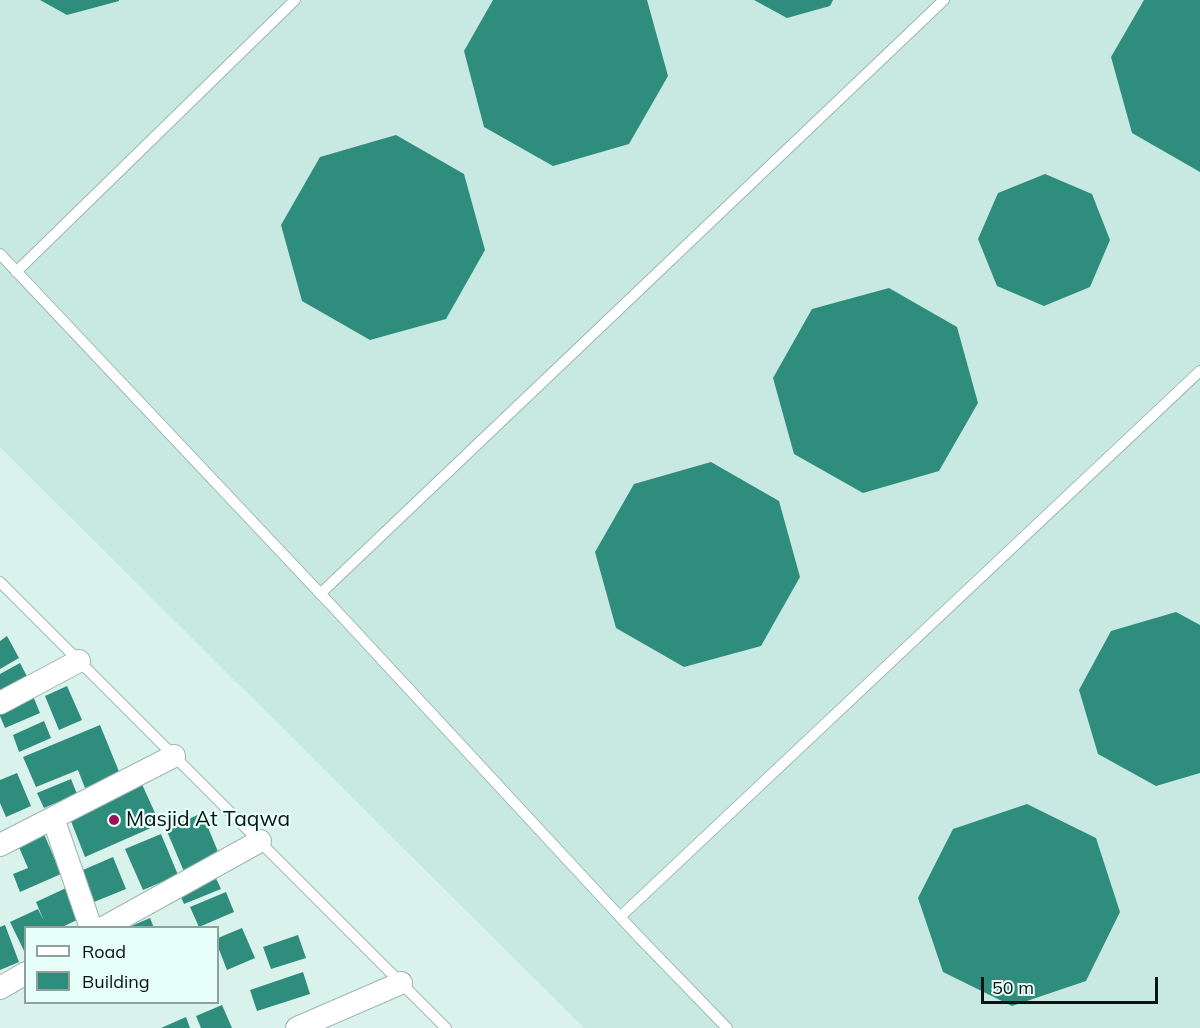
<!DOCTYPE html>
<html>
<head>
<meta charset="utf-8">
<style>
	body { margin:0 }
	#map { position:relative; width:1200px; height:1028px; overflow:hidden; background:#daf2ec; font-family:Mulish,sans-serif }
	canvas { display:block }
	.legend { position:absolute; left:24px; top:926px; width:195px; height:78px; box-sizing:border-box; background:#e7fff9; border:2px solid #8fa19d; margin:0; padding:8px 10px; list-style:none; font-size:18px; color:#0c1412 }
	.legend li { display:flex; align-items:center; gap:12px; height:30px }
	.legend b { width:30px; border:2px solid #8fa19d }
	.scale { position:absolute; left:981px; top:977px; width:177px; height:27px; box-sizing:border-box; border:3px solid #0c1412; border-top:0; padding-left:8px; font-size:18px; line-height:21px; white-space:nowrap; color:#0c1412; -webkit-text-stroke:4px #e7fff9; paint-order:stroke }
</style>
</head>
<body>
<div id="map">
<canvas width="1200" height="1028"></canvas>
<ul class="legend">
<li><b style="height:8px;background:#fff"></b>Road</li>
<li><b style="height:16px;background:#2f8d7d"></b>Building</li>
</ul>
<div class="scale">50 m</div>
</div>
<script>
const g = document.querySelector('canvas').getContext('2d');
g.lineJoin = 'round';
function fillPath(path, color) {
  g.fillStyle = color;
  g.fill(path, 'evenodd');
}
function trace(path, color, width, dash) {
  g.strokeStyle = color;
  g.lineWidth = width;
  g.lineCap = dash ? 'butt' : 'round';
  g.setLineDash(dash || []);
  g.stroke(path);
}
function drawText(font, color, halo, rows, align = 'center') {
  g.font = font + ' Mulish,sans-serif';
  g.lineWidth = 4.5;
  g.setLineDash([]);
  g.textBaseline = 'middle';
  g.strokeStyle = halo;
  g.fillStyle = color;
  for (const [text, x, y, turn = 0] of rows) {
    g.save();
    g.translate(x, y);
    g.rotate((+turn || 0) * Math.PI / 180);
    g.textAlign = isNaN(turn) ? turn : align;
    if (halo) g.strokeText(text, 0, 0);
    g.fillText(text, 0, 0);
    g.restore();
  }
}
fillPath(new Path2D(`
	M0,0H1200V1028H584L0,447Z`), '#c8e9e1');
fillPath(new Path2D(`
	M40,0H119V1L67,15Z
	M493,0H647L668,76L629,144L553,166L484,127L464,51Z
	M754,0H833L830,6L787,18Z
	M1144,0H1200V172L1132,133L1111,57Z
	M396,135L464,174L485,250L446,319L370,340L302,301L281,225L320,157Z
	M1045,174L1092,194L1110,240L1090,287L1044,306L997,286L978,239L998,193Z
	M889,288L957,327L978,403L939,471L863,493L794,454L773,378L812,309Z
	M711,462L779,501L800,577L761,646L684,667L616,628L595,552L634,484Z
	M1176,612L1200,625V773L1156,786L1098,754L1079,690L1111,631Z
	M7,636L19,658L0,669V641Z
	M20,663L31,684L0,701V674Z
	M67,686L82,720L59,730L45,696Z
	M33,696L40,713L5,728L0,716V710Z
	M44,721L51,738L19,752L13,735Z
	M100,725L120,774L85,788L78,770L36,787L23,757Z
	M17,773L31,806L6,817L0,803V780Z
	M71,779L77,794L44,808L37,793Z
	M141,782L160,824L85,857L69,816Z
	M1027,804L1096,838L1120,912L1086,981L1012,1006L943,972L918,898L953,829Z
	M202,813L221,859L185,874L166,829Z
	M44,834L61,874L20,892L13,874L28,868L18,845Z
	M161,834L178,875L143,890L125,849Z
	M113,857L126,889L89,904L76,873Z
	M214,874L221,889L184,904L178,890Z
	M66,888L79,919L60,928H26V955L10,922L38,909L44,921L36,902Z
	M226,892L234,912L199,927L190,907Z
	M150,918L154,928H129V927Z
	M5,925L19,962L0,970V927Z
	M242,928L255,958L227,970L218,947V938Z
	M298,935L306,958L271,969L263,947Z
	M303,972L310,994L257,1011L250,990Z
	M222,1005L232,1028H201L196,1016Z
	M186,1017L190,1028H161Z`), '#2f8d7d');
const service = new Path2D(`
	M0,254L333,607L636,934L727,1028
	M16,272L295,0
	M0,582L446,1028
	M320,594L944,0
	M620,917L1200,371`);
const minor = new Path2D(`
	M0,703L79,661
	M53,818L91,928
	M0,845L174,756
	M103,928L260,841
	M0,988L26,973
	M297,1028L401,983`);
trace(service, '#9fb5b0', 12);
trace(minor, '#9fb5b0', 24);
trace(service, '#fff', 10);
trace(minor, '#fff', 22);
for (const [x, y, r, color] of [
	[114,820,6,"#9d0e5b"]
]) {
  const dot = new Path2D();
  dot.arc(x, y, r, 0, 2 * Math.PI);
  g.fillStyle = color;
  g.fill(dot);
  trace(dot, '#e7fff9', 2);
}
drawText('21px', '#0c1412', '#e7fff9', [
	["Masjid At Taqwa",126,820]
], 'left');
</script>
</body>
</html>
